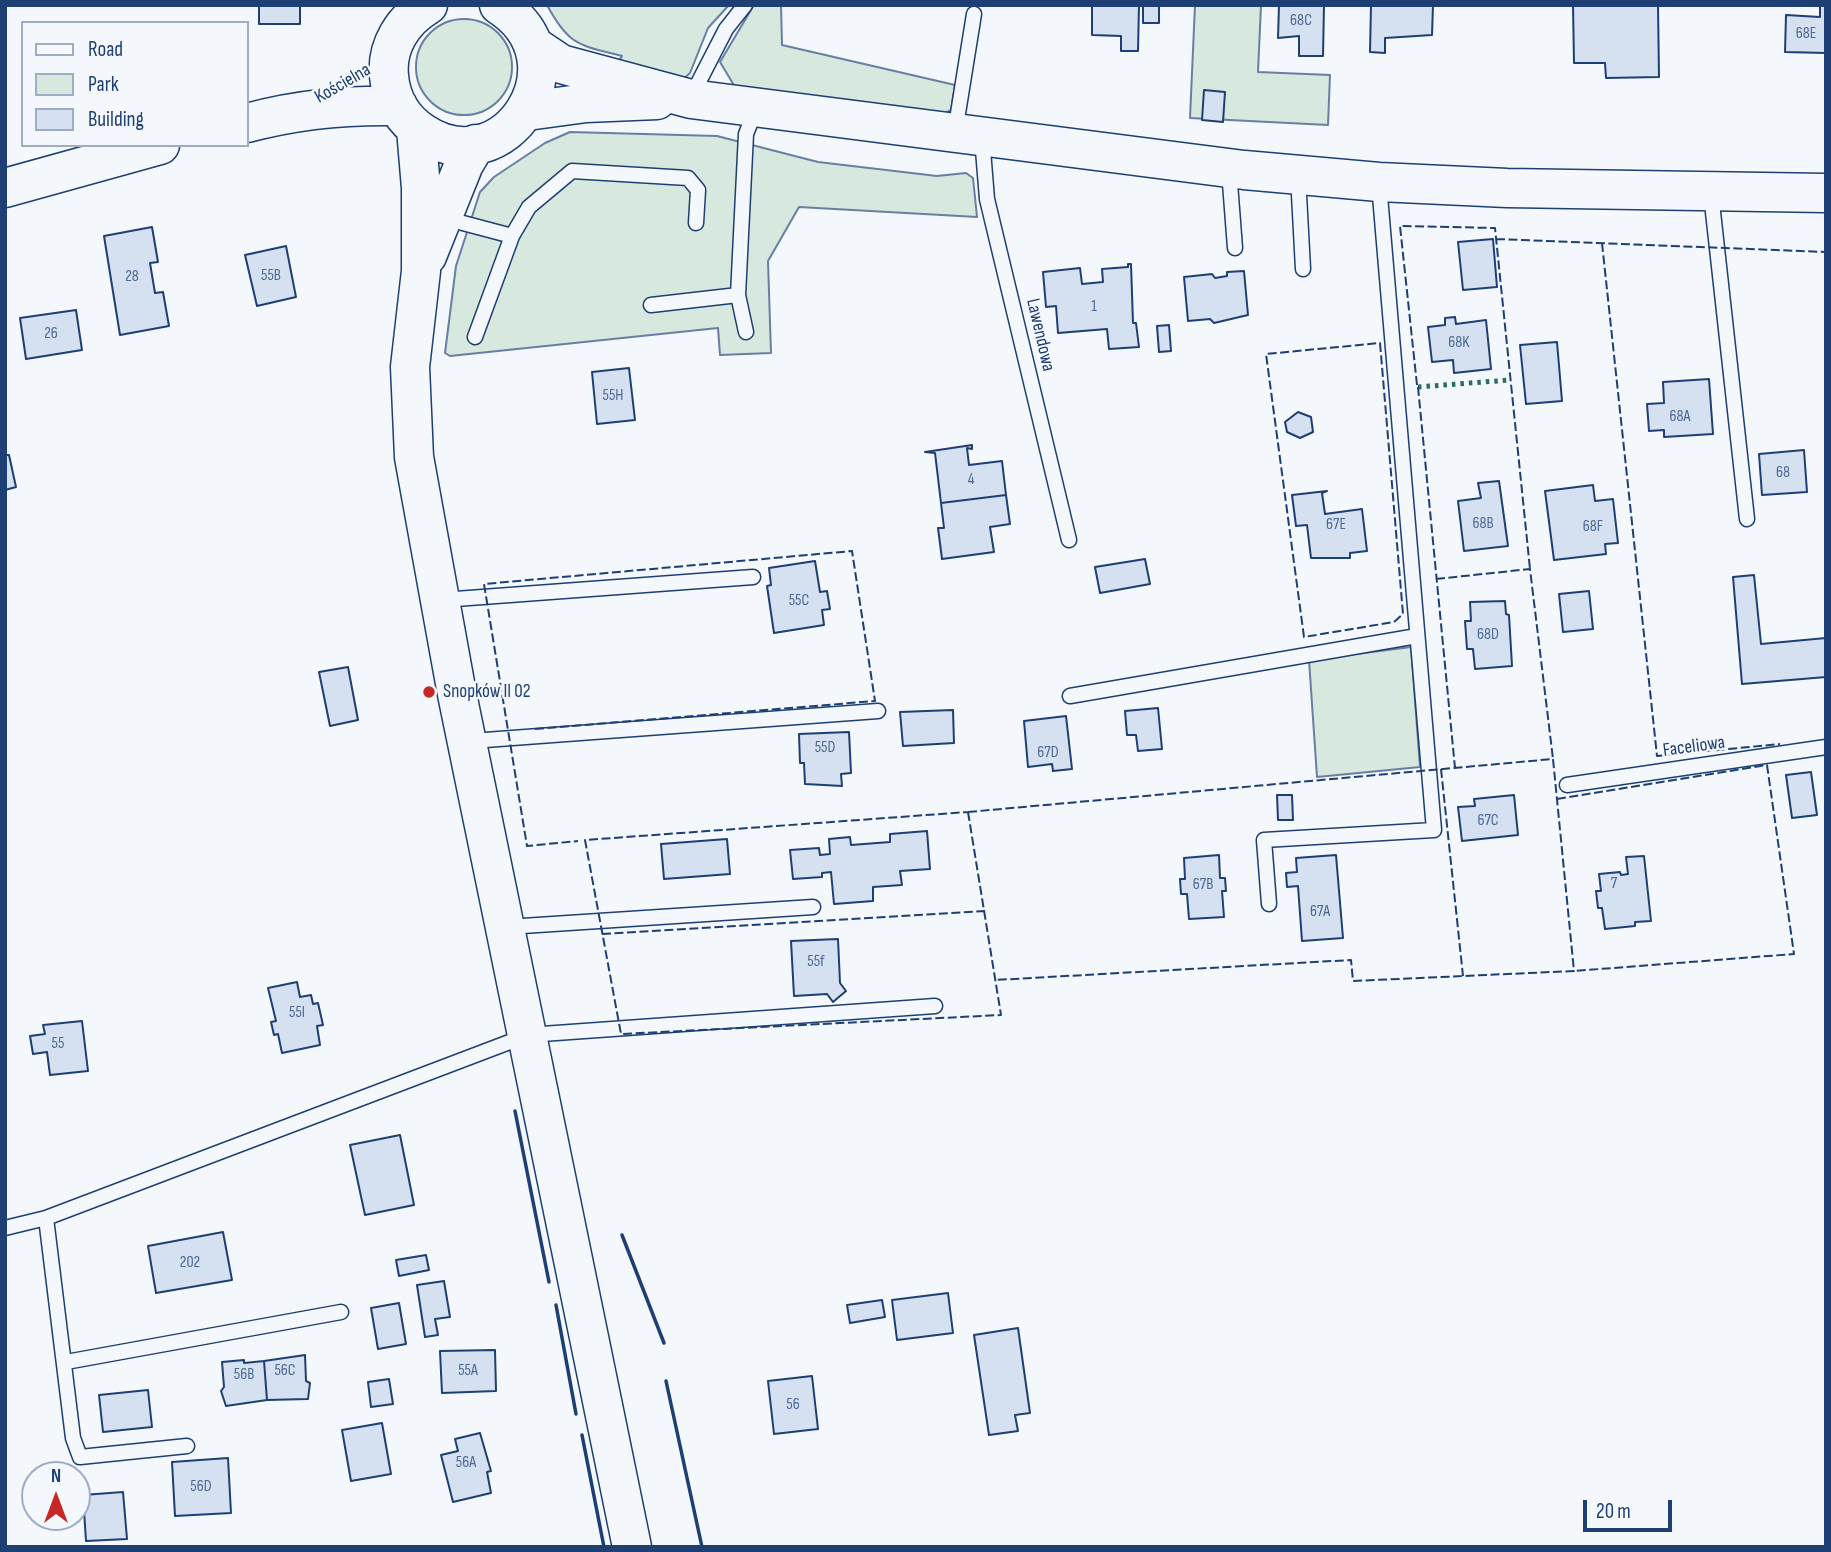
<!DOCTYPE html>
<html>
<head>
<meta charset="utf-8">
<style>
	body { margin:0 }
	#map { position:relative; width:1831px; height:1552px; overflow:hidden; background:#f4f7fb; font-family:"Sofia Sans Condensed",sans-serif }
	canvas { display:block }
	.frame { position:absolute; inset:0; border:7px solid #1d3f73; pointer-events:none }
	.legend { position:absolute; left:21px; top:21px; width:228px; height:126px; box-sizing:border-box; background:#f4f7fb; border:2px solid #9eadc5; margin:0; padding:9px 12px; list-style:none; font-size:21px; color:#1d3f73 }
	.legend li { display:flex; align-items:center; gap:14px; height:35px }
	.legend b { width:35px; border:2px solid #9eadc5 }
	.north { position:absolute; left:21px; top:1461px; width:70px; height:70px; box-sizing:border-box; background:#f4f7fb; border:2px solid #9eadc5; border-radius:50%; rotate:0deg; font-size:19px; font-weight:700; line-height:28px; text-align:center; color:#1d3f73 }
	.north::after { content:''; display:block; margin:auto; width:24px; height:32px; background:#c62828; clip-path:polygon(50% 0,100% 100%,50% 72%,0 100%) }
	.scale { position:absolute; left:1583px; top:1500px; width:89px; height:32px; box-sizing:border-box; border:4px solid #1d3f73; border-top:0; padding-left:9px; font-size:21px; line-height:24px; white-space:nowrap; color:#1d3f73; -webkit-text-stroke:5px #f4f7fb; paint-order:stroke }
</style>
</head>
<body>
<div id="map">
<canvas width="1831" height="1552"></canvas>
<div class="frame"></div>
<ul class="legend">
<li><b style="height:9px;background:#f4f7fb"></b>Road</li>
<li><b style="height:19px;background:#d7e8df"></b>Park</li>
<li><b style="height:19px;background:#d5e0f0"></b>Building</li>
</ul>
<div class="north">N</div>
<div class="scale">20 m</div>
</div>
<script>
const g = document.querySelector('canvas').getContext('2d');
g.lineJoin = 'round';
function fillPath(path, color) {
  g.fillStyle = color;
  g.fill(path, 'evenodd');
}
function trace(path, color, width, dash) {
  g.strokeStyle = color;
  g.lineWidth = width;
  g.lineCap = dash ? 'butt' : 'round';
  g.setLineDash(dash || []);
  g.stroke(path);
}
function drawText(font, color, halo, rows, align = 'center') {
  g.font = font + ' "Sofia Sans Condensed",sans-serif';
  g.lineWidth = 5;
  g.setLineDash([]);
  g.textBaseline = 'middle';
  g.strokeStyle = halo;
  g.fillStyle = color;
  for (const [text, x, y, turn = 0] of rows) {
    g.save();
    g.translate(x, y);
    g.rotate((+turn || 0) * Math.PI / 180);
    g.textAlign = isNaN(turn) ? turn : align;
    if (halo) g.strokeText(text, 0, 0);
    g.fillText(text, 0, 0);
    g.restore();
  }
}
const green = new Path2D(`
	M547,5H729L708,28L690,73L680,82L615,68L622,56C579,45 569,46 547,5Z
	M754,5H781L782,45L955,85L951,110L937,117L741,97L720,62Z
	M1195,5H1261L1258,72L1330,75L1328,125L1190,118Z
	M416 67a48 48 0 1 1 96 0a48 48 0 1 1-96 0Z
	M570,132L717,136L818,162L937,176L966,173L973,178L977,217L799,207L768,261L771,353L720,355L718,328L450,356L445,353L456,266L480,192L494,177L545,143Z
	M1411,647L1420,767L1317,777L1309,660Z`);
fillPath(green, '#d7e8df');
trace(green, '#687fa3', 2);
const building = new Path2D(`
	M259,5H300V24H259Z
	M1092,5H1139L1138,51H1121V36L1092,35Z
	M1143,5H1159V23H1143Z
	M1279,5H1324L1323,56H1299V36L1278,38Z
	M1371,5H1433L1432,35L1385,38V53L1370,52Z
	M1573,5H1658L1659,77L1606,78L1605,63H1574Z
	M1820,5H1826V53L1785,52L1786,15L1820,17Z
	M1204,90L1225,92L1223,122L1202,120Z
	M152,227L158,262L150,263L155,293L163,292L169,326L120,335L104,236Z
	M1493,239L1497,287L1463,290L1458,242Z
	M286,246L296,297L257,306L245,255Z
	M1128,264H1131L1133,323H1136L1139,347L1109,349L1107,329L1058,333L1056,306L1046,307L1043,272L1080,268L1082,284L1103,282L1102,269L1128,267Z
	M1244,271L1248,315L1214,323L1210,319L1188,321L1184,277L1212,274L1215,278L1227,276V272Z
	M76,310L82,350L26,359L20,318Z
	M1455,317L1456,324L1486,320L1491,369L1454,373L1453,360L1432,362L1428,327L1445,325V318Z
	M1169,325L1171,351L1159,352L1157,326Z
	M1557,342L1562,401L1526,404L1520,345Z
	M629,368L635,420L597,424L592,372Z
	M1709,379L1713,434L1664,437V430L1649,431L1647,404L1664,403L1663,382Z
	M1298,412L1311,417L1313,432L1300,438L1287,432L1285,422Z
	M972,445V449L967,448L969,465L1002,461L1006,495L941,503L935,453L925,452Z
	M1804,450L1807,492L1762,495L1759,454Z
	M5,455H9L16,487L5,490Z
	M1499,481L1508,546L1464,551L1458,501L1481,498L1478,483Z
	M1593,485L1595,501L1613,499L1618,543L1605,544L1606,554L1554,560L1545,491Z
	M1327,491L1322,493L1325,514L1362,509L1367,551L1350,553V558H1311L1307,525L1296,526L1292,495Z
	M1006,495L1010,524L990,527L994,552L942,559L938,528H944L941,503Z
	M1145,559L1150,584L1100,593L1095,567Z
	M815,561L820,592L827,591L830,609L822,610L824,625L774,633L767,586L771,585L769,568Z
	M1754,575L1761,644L1826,638V677L1742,684L1733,577Z
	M1589,591L1593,629L1563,632L1559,594Z
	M1505,601L1506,614L1509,615L1512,666L1475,669L1473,649H1467L1465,621H1471L1470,602Z
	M348,667L358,720L330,726L319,672Z
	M1158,708L1162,749L1138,751L1136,735H1127L1125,711Z
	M953,710L954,743L903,746L900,712Z
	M1066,716L1072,769L1053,771L1052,764L1028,767L1024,721Z
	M849,732L851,773L841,774L842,786L805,784L804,763H800L799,734Z
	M1811,772L1817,815L1792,818L1786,775Z
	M1277,795H1292L1293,820H1278Z
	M1514,795L1518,835L1462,841L1458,807L1475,806L1474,799Z
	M927,831L930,869L900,871L902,885L873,887V901L834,904L831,872L822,873V877L793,879L790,850L819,848L820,855L830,854L829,839L850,837L851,845L890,842V834Z
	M727,839L730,874L664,879L661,844Z
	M1219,855L1220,878H1225L1226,891H1222L1224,917L1189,919L1187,894H1181L1180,879H1185L1184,858Z
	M1336,855L1343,938L1302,941L1298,886L1287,887L1286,873L1297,872L1296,858Z
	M1644,856L1651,921L1635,922V926L1605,929L1602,908H1598L1596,891H1601L1599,874L1620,872L1621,875L1628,874L1626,857Z
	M838,939L840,983L846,991L833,1002L827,994L794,996L791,941Z
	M297,982L300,997L311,995L313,1004L318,1003L323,1025L317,1026L320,1045L282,1053L278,1034L274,1035L271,1022L276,1021L268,988Z
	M82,1021L88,1071L50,1075L47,1052L33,1054L30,1036L45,1034L43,1025Z
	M400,1135L414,1205L365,1215L350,1145Z
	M223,1232L232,1280L156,1293L148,1246Z
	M426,1255L429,1270L399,1276L396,1260Z
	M444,1281L450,1317L435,1319L438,1335L425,1337L417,1285Z
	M948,1293L953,1333L897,1340L892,1300Z
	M882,1300L885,1317L850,1323L847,1305Z
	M399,1303L406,1344L378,1349L371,1308Z
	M1018,1328L1030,1413L1015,1415L1018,1431L989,1435L974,1335Z
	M495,1350L496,1391L442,1393L440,1351Z
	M305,1355L306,1381L310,1383L308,1399L267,1400L264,1361Z
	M244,1360V1363L264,1361L267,1400L226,1406L221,1391L224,1387L222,1362Z
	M812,1376L818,1429L774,1434L768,1381Z
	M389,1379L393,1404L371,1407L368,1382Z
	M148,1390L152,1427L103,1432L99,1395Z
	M382,1423L391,1474L351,1481L342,1430Z
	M480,1433L491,1471L487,1472L491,1493L453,1502L441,1455L458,1451L455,1439Z
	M228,1458L231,1513L175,1516L172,1462Z
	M123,1492L127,1539L86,1541L83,1495Z`);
fillPath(building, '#d5e0f0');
trace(building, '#1d3f73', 2);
const lane = new Path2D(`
	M691,97L726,29L745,5
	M955,132L974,14
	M982,138L987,199L1069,540
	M1229,170L1235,248
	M1298,176L1303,269
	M1711,194L1747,519
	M444,218L512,236
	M651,305L738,295
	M746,332L738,295L746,134L756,109
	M475,337L512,236L529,207L572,171L688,178L698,190L696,223
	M442,600L753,577
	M1070,696L1417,636
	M469,745L485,740L878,711
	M1567,785L1826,747
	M1269,904L1264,840L1434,830L1379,184
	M507,927L813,907
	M46,1218L73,1438L80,1457L187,1446
	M5,1228L46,1218L528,1035L935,1006
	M66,1362L341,1312`);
const secondary = new Path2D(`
	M428,5C403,20 386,46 389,76C391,100 403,120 423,133C504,187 588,62 499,5
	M534,46L561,64L691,99L1244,170L1379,182L1507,188L1826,193
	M527,111L586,103L657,100
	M247,123C298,109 345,105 398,106
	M416,129L421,188V271L410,367L414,457L457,694L632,1547
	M5,188L160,145
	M427,256L464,164L476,144`);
trace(lane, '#1d3f73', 17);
trace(secondary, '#1d3f73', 41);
trace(lane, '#f4f7fb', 14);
trace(secondary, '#f4f7fb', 38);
trace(new Path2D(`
	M1418,387L1510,380`), '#2c6c60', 5, [3.5, 5]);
trace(new Path2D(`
	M1496,239L1826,252
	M1602,243L1657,756L1780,744
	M1380,343L1403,614L1394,622L1304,637L1266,354Z
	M1417,385L1400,226L1495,228L1530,569
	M1418,387L1455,768
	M1436,579L1530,569L1553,759
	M535,729L875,701L852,551L484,584L527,846L578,841
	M1441,769L1463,976
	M1557,799L1767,765L1794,954L1574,971
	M968,812L1553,759L1574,971L1353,981L1351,960L995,980
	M968,812L1001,1015L621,1034L585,840Z
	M602,934L985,911`), '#1d3f73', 2, [9, 3.5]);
trace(new Path2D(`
	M515,1111L549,1282
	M622,1235L664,1343
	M556,1305L576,1414
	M666,1381L702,1547
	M582,1435L604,1547`), '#1d3f73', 3.5);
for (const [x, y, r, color] of [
	[429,692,7,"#c62828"]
]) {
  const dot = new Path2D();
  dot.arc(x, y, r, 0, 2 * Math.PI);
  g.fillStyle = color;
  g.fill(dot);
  trace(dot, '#f4f7fb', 2.5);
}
drawText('16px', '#4b6792', null, [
	["68C",1301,21],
	["68E",1806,34],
	["55B",271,276],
	["28",132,277],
	["1",1094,307],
	["26",51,334],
	["68K",1459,343],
	["55H",613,396],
	["68A",1680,417],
	["68",1783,473],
	["4",971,480],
	["68B",1483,524],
	["67E",1336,525],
	["68F",1593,527],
	["55C",799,601],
	["68D",1488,635],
	["55D",825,748],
	["67D",1048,753],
	["67C",1488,821],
	["7",1614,884],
	["67B",1203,885],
	["67A",1320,912],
	["55f",816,962],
	["55I",297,1013],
	["55",58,1044],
	["202",190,1263],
	["56C",285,1371],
	["55A",468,1371],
	["56B",244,1375],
	["56",793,1405],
	["56A",466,1463],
	["56D",201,1487]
]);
drawText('19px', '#1d3f73', '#f4f7fb', [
	["Kościelna",343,84,-30],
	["Lawendowa",1040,335,77],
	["Faceliowa",1694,747,-8]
]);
drawText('19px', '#1d3f73', '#f4f7fb', [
	["Snopków II 02",443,692]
], 'left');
</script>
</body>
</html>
